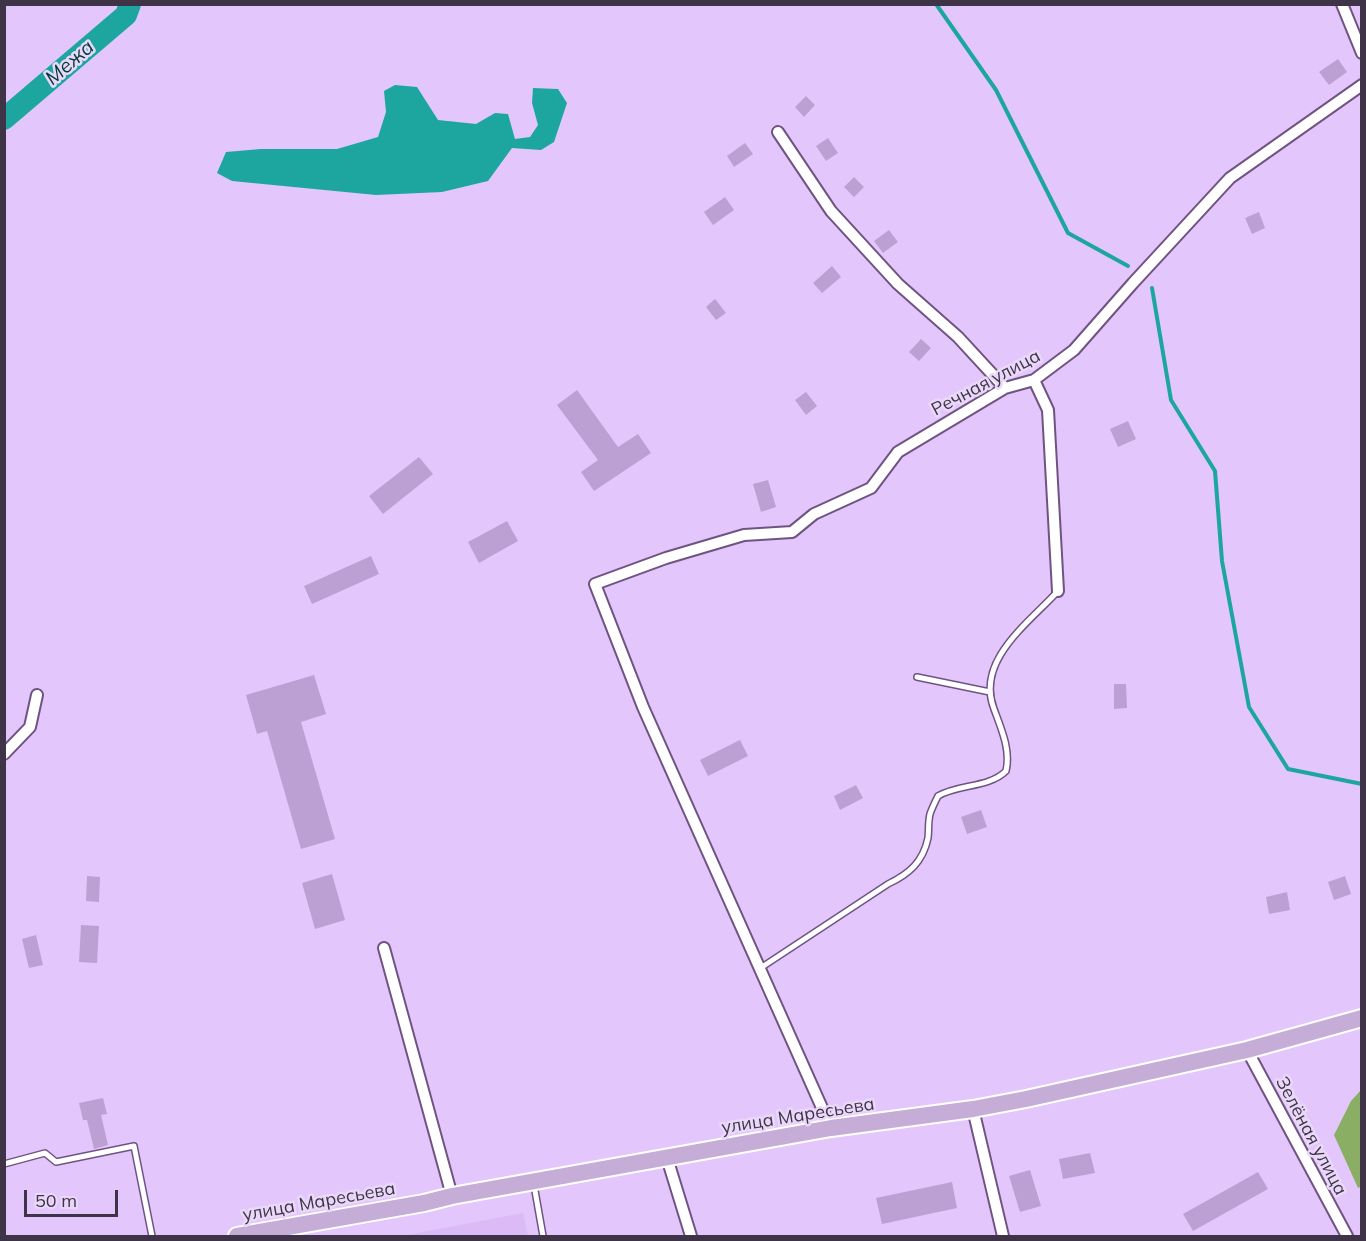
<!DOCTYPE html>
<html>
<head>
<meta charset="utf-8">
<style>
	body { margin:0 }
	#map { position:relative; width:1366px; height:1241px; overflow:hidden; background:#e3c6fb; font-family:Mulish,sans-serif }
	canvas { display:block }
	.frame { position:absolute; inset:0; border:6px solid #3f3348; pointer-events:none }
	.scale { position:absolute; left:24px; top:1190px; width:94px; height:27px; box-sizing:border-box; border:3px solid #3f3348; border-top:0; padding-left:8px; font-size:18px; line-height:21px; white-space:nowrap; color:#3f3348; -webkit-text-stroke:4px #ead8f9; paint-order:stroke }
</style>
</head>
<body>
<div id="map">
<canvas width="1366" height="1241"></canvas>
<div class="frame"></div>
<div class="scale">50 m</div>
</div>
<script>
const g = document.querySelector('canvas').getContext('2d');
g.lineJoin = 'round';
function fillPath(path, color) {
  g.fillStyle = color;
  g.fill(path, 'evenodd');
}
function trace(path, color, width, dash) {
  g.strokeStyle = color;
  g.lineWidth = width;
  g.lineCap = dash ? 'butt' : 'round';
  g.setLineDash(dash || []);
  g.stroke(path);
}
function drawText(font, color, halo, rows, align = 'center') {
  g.font = font + ' Mulish,sans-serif';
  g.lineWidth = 5;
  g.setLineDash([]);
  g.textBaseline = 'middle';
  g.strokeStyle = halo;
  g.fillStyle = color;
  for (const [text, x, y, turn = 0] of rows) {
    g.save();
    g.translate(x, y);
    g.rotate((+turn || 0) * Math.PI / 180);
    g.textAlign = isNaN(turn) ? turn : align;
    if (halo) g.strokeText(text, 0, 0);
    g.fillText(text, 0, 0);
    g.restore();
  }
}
fillPath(new Path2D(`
	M523,1213L528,1236H402Z`), '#dbbaf5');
fillPath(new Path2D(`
	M1361,1090L1362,1186L1358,1188L1334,1135L1351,1101Z`), '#8aae64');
fillPath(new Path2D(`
	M395,85L417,87L438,120L476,124L495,113L508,114L515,139L530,137L538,125L532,103L533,88L558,89L567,103L554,142L541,150L512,148L488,181L442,192L376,195L232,181L217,173L226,152L261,149H337L378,137L386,112L384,91Z`), '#1da69f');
trace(new Path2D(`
	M936,4L996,90L1068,233L1128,266
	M1152,288L1171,400L1215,471L1222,561L1249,707L1288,769L1362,784`), '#1da69f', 4);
trace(new Path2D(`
	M4,119L126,15L130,4`), '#1da69f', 22);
fillPath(new Path2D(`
	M1338,59L1347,72L1329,85L1319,72Z
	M806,96L815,105L804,117L795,107Z
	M828,138L838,153L826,161L816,146Z
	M745,143L753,154L734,167L727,156Z
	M854,177L864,187L854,197L844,187Z
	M725,197L734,210L713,225L704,212Z
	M1259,212L1265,228L1252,234L1245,218Z
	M889,230L898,242L883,253L874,241Z
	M832,266L841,277L822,293L813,283Z
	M715,299L726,313L716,320L706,307Z
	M921,339L931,348L919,361L909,352Z
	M577,390L618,447L638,434L651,453L594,491L581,472L598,460L557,405Z
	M806,392L817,406L806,415L795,400Z
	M1128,421L1136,439L1118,447L1110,429Z
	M419,457L433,474L383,514L369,496Z
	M768,480L776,507L761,512L753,484Z
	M507,521L518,541L479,563L468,542Z
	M371,556L379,574L312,604L304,586Z
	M314,675L326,714L301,722L335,839L301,849L267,731L257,734L246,695Z
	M1114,684H1126L1127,708L1114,709Z
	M740,740L748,756L708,776L700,760Z
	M856,785L863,798L840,810L834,796Z
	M981,810L987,827L967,834L961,817Z
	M332,874L345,920L315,929L302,883Z
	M87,876L100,877L99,902L86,901Z
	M1345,876L1351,894L1334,900L1328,882Z
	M1287,892L1290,910L1269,914L1266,897Z
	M81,925L99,926L97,963L79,962Z
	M36,935L43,965L29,968L22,939Z
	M103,1098L107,1114L101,1115L108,1145L94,1149L87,1120H83L79,1103Z
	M1090,1153L1095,1173L1063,1179L1059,1159Z
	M1030,1170L1041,1206L1020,1212L1009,1176Z
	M1258,1172L1268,1189L1193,1231L1183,1214Z
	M952,1182L957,1208L882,1224L876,1198Z`), '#bda0d3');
const service = new Path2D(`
	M917,677L990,692
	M759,969L888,884C909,874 923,862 928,838C929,830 928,822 930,814C932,808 935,802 938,796C958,784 989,788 1006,771C1011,750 1001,728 994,709C975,660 1030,622 1058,591
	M4,1164L45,1153L56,1162L134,1146L152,1236
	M534,1185L543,1236`);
const minor = new Path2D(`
	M1342,4L1362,53
	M778,132L831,211L898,284L958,337L1005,388
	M1034,380L1048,410L1058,591
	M4,754L30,727L37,695
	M384,948L452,1196
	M1247,1050L1347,1236
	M973,1109L1003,1236
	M831,1128L643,707L595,584L666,558L744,535L792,532L814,514L871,488L898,452L1005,388L1034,380L1074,350L1133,283L1230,178L1362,85
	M667,1158L691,1236`);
const primary = new Path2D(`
	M237,1236L424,1203L452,1196L831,1128L973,1109L1026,1099L1247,1050L1362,1018`);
trace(service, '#6f5482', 8);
trace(minor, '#6f5482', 14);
trace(primary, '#fff', 20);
trace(service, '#fff', 5);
trace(minor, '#fff', 10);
trace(primary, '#c5add7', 16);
drawText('18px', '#3f3348', '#ead8f9', [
	["Речная улица",986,383,-28],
	["улица Маресьева",798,1116,-9],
	["Зелёная улица",1311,1136,62],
	["улица Маресьева",319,1202,-10]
]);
drawText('italic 20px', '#003b38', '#ead8f9', [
	["Межа",70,63,-41]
]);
</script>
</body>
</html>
